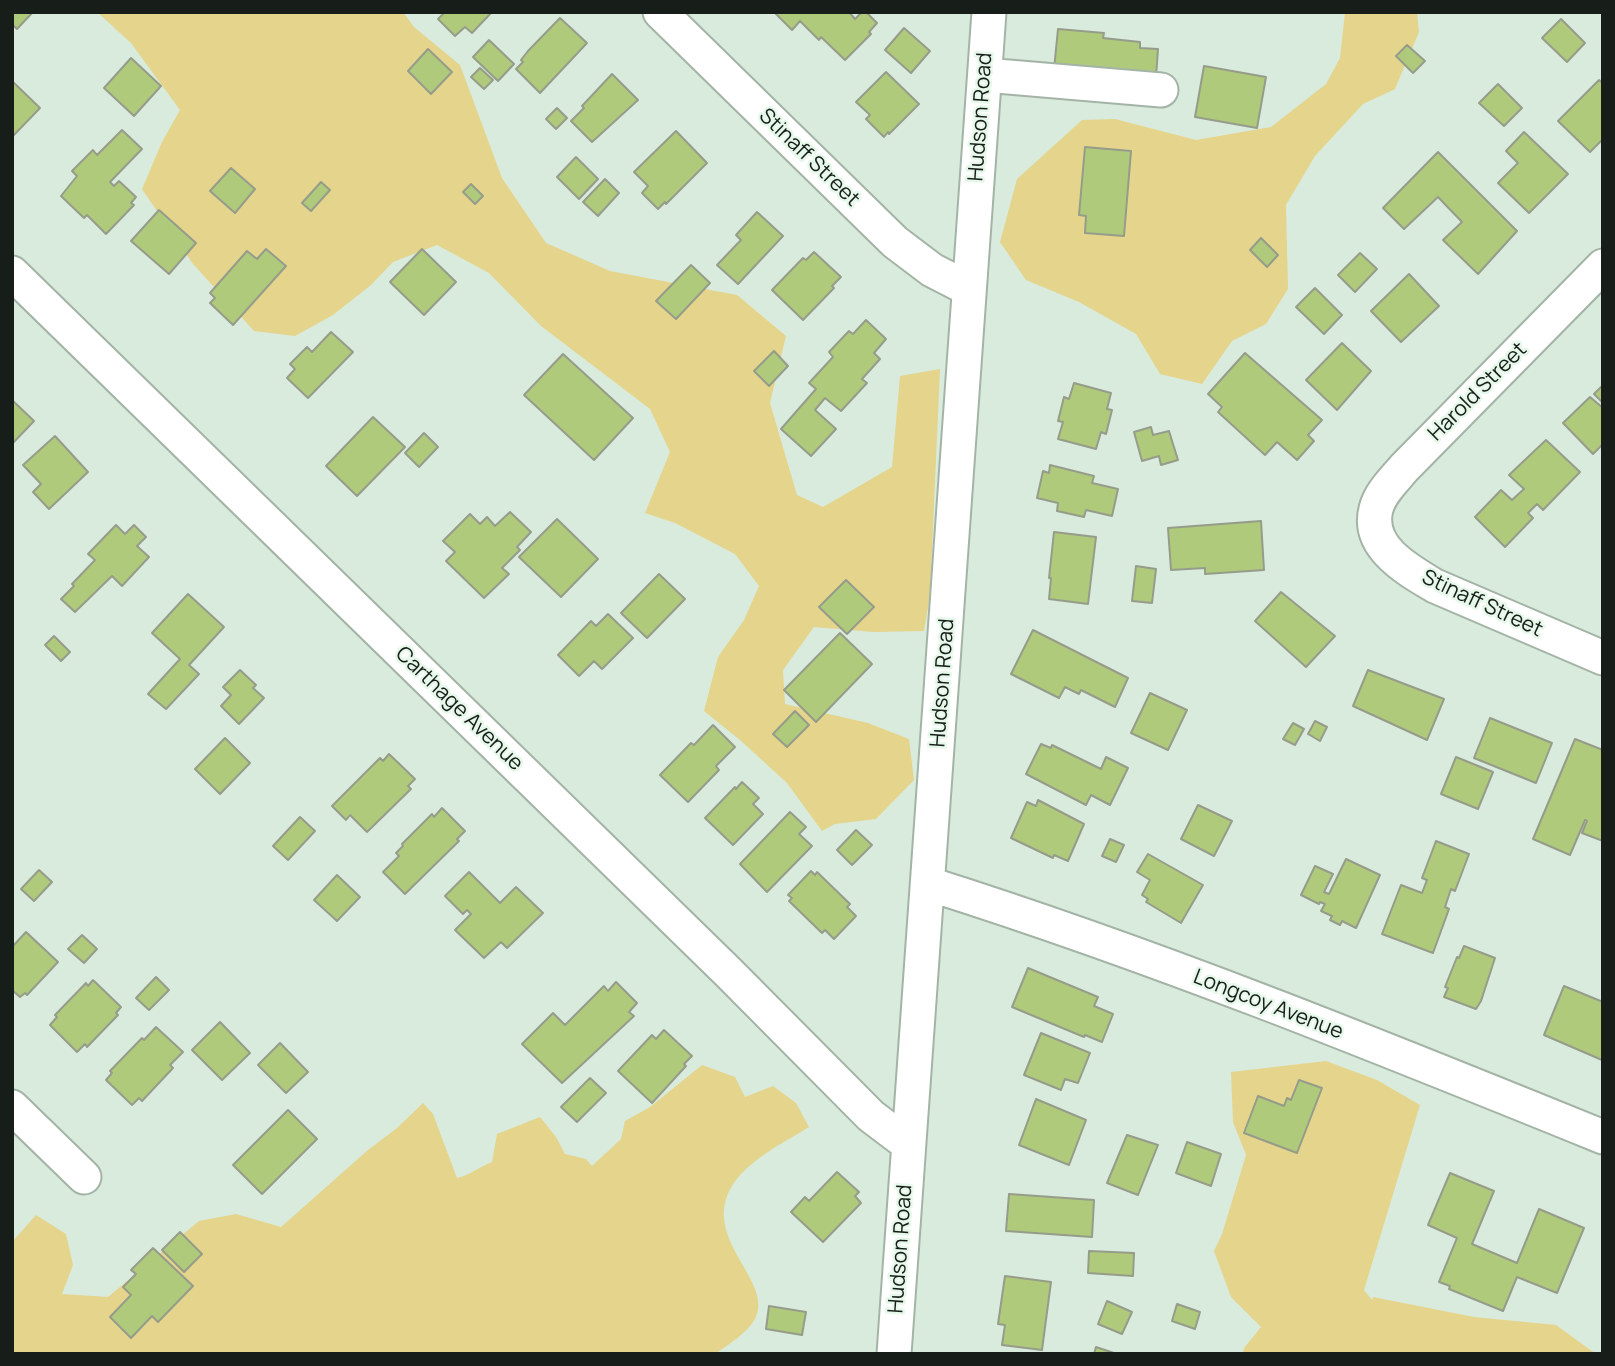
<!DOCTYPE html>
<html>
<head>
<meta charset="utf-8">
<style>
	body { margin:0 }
	#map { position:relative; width:1615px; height:1366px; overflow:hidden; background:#d9ebdd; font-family:Manrope,sans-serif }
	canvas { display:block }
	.frame { position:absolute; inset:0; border:14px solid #171d18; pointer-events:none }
</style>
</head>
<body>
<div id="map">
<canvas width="1615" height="1366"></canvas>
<div class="frame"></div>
</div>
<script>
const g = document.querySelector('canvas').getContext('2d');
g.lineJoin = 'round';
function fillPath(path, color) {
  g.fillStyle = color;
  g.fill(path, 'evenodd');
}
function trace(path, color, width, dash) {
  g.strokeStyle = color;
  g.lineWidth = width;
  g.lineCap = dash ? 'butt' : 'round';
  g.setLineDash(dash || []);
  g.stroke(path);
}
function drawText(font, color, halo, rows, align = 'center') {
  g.font = font + ' Manrope,sans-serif';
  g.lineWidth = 5;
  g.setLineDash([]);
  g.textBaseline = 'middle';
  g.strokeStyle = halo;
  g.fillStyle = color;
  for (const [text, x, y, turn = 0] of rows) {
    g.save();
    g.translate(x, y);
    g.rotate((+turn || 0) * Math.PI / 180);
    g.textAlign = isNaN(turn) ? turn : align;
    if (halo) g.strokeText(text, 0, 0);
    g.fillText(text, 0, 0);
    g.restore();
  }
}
fillPath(new Path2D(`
	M97,12H403L414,27L460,65L502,178L546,243L610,271L737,295L786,336L770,403L797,495L823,507L892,467L900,376L940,369L930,595L924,631L874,632L814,627L783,670L785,704L868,723L909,739L914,780L876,819L835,824L822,831L787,783L740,740L704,711L718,657L744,620L759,586L735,554L675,523L645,513L670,452L650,409L541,326L489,273L437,245L393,262L371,285L333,315L295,336L254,331L193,264L142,189L162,142L180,110L131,43Z
	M1345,12H1417L1419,32L1395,89L1363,104L1315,156L1286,205L1288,289L1266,324L1232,341L1202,384L1160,374L1136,334L1079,302L1026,280L1000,242L1017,179L1082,120L1115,119L1196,140L1271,127L1326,84L1340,58Z
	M1326,1061L1377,1080L1420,1105L1364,1290L1372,1300L1373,1297L1474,1317L1556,1325L1596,1354H1243L1244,1348L1261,1327L1231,1297L1214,1251L1222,1234L1246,1155L1233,1122L1231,1072Z
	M702,1065L735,1077L745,1097L773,1086L796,1103L809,1127C785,1142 754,1157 736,1180C694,1236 776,1280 755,1319C746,1334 729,1344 715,1354H12V1242L36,1215L66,1234L73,1265L62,1294L108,1297L199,1221L236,1214L281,1227L368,1150L397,1128L423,1103L433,1114L457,1178C470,1175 479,1167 492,1162L497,1134L540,1117L556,1137L565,1154L586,1159L592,1166L621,1139L625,1121L650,1107Z`), '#e5d48b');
const building = new Path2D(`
	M12,12H33L17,29L12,24Z
	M445,12H492L472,33L465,27L455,36L438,19Z
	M774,12H849L855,19L862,12H866L877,23L869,32L871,34L845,60L821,37L819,40L800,21L792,30Z
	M560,18L587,43L540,93L516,69L523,62L521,60L528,51Z
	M1561,19L1585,43L1567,62L1542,38Z
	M904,28L930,51L911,73L885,50Z
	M1058,29L1104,33L1103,38L1140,42V48L1158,49L1156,77L1054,69Z
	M489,40L514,64L498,81L473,57Z
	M1407,45L1425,61L1413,73L1396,56Z
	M428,49L452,72L431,94L408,71Z
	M131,58L161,86L134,116L104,88Z
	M1204,66L1266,77L1257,128L1195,117Z
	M480,68L493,80L484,89L471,77Z
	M886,72L919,104L889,134L888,132L884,137L866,119L870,115L856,102Z
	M612,74L638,100L592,142L571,121L584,108L582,106Z
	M1599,80L1603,83V139L1590,152L1558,121Z
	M12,81L40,108L12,137Z
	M1498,84L1522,108L1504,126L1479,103Z
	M557,108L567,118L556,129L546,119Z
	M122,130L142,149L110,182L114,186L119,181L136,197L131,203L134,205L106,234L87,215L84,218L61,196L77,176L72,171L93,150L97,155Z
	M676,131L707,163L666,204L665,202L658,209L642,193L648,186L634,172Z
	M1524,132L1568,174L1529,213L1498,183L1518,163L1506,151Z
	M1085,147L1131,151L1124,236L1085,233L1086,216L1079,215Z
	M1438,152L1517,231L1478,274L1443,240L1462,222L1438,197L1404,229L1383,208Z
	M576,157L598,179L579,199L557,177Z
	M231,168L255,189L235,213L210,191Z
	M605,179L619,193L598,216L583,202Z
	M321,182L330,190L311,211L302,203Z
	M471,184L483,196L475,204L463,192Z
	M159,210L196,243L169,274L131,241Z
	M757,212L783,236L738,284L717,265L741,240L736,235Z
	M1261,238L1278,255L1267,267L1250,250Z
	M266,249L286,266L233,325L210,303L215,298L210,293L247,251L257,259Z
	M422,249L456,282L424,315L390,282Z
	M814,252L841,277L832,286L834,288L803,320L772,290L803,258L806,260Z
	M1360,253L1377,269L1355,292L1338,275Z
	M691,265L710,283L676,319L656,301Z
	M1409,274L1439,306L1401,342L1371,311Z
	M1315,288L1342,315L1324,334L1296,307Z
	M866,320L886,339L874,353L880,359L862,379L867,383L841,411L825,398L815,410L836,429L811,456L781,429L816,389L809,383L833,357L829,352L849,331L853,334Z
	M331,332L353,352L308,398L287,378L295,369L290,364L307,347L312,352Z
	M1342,343L1371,371L1337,410L1306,380Z
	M774,351L788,366L769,386L754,371Z
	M1245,353L1322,420L1308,435L1314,441L1297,460L1277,442L1265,455L1218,412L1222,407L1208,394Z
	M563,354L633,418L594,460L524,395Z
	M1074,383L1111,393L1107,409L1112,410L1106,434L1101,432L1096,449L1058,439L1063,422L1058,421L1064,397L1069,399Z
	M1603,385V403L1594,394Z
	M1590,397L1603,408V444L1593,454L1563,423Z
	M12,400L34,421L12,444Z
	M373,417L405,447L357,496L326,466Z
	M1151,427L1153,435L1169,431L1178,460L1161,465L1159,456L1142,461L1134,432Z
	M424,433L438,447L419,467L405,453Z
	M55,436L88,472L49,509L33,492L41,484L23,465Z
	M1546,440L1580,472L1543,510L1537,504L1528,513L1533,518L1505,547L1475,517L1501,490L1512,500L1524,489L1509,475Z
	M1050,465L1094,476L1092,483L1118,489L1112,516L1086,510L1084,517L1057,511L1058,503L1037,498L1043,471L1049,473Z
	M510,512L531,532L517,547L520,550L502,568L509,574L484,598L446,561L455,552L443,541L470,514L480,524L487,517L495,526Z
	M557,519L598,559L561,597L519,557Z
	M1261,521L1264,570L1205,574V568L1171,570L1168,528Z
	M116,525L125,534L134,525L146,537L137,546L149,557L122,586L112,576L75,612L61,599L74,586L72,584L95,560L88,554Z
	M1054,532L1096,537L1088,604L1049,599L1051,578H1049Z
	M1136,566L1156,569L1152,603L1132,601Z
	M659,574L685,599L647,638L621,613Z
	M846,580L874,607L847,634L819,607Z
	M1281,592L1335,636L1306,667L1255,621Z
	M188,594L224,627L189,665L199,674L166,709L148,694L180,659L152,633Z
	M608,614L633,638L602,669L594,661L579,676L558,655L591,621L596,626Z
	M1033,630L1128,678L1115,707L1081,690L1079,694L1065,687L1059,698L1011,674Z
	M840,633L872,664L816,722L784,690Z
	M54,636L70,652L61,661L45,645Z
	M240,670L256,685L253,688L264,698L239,724L221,706L231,695L223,687Z
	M1368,670L1444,699L1427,740L1353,706Z
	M1150,693L1187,710L1168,750L1131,733Z
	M795,711L809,725L787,747L773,734Z
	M1490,718L1552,743L1536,783L1474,758Z
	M1315,721L1327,727L1320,741L1308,734Z
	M1293,723L1304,729L1295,745L1283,739Z
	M713,725L735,747L716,766L719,770L688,802L660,775L691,743L694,745Z
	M225,738L250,763L220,794L195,769Z
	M1575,739L1603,750V841L1582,833L1587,821L1585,820L1570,855L1533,839Z
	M1041,744L1051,748L1052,745L1101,769L1106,757L1128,768L1110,805L1091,795L1086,805L1026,774Z
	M389,754L415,779L408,786L411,789L367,832L350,815L346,820L332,806L380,758L383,761Z
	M1456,757L1493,772L1478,809L1441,794Z
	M742,782L759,798L753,804L763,814L733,845L705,818L735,787L736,789Z
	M1038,800L1084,824L1068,861L1054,855L1053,858L1011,838L1027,802L1036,806Z
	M1198,805L1232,821L1214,856L1181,839Z
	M442,808L465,831L457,839L459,841L405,894L383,872L399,856L396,853L403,846L402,844L432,814L434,817Z
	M790,812L806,827L799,834L812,846L767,892L740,864Z
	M300,817L315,831L288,860L273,846Z
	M856,830L872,845L852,865L837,850Z
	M1110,839L1124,845L1116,862L1102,856Z
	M1436,841L1469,854L1455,891L1451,889L1445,907L1449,909L1433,953L1382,934L1401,885L1422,893L1427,880L1422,878Z
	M1148,854L1203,885L1181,923L1146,902L1148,899L1142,895L1150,880L1137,872Z
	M1346,859L1380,875L1356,928L1342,921L1340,925L1330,920L1332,916L1321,911L1325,904L1320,902L1319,904L1301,895L1315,866L1333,874L1324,892L1329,894Z
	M39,870L52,882L34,901L21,889Z
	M811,871L815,875L817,872L850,904L847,907L856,916L834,939L825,930L822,933L789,901L792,898L788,895Z
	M469,872L500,903L516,887L543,913L507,948L501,942L484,958L455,930L471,914L467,910L463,914L445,896Z
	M337,875L360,897L337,921L314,900Z
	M26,932L58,962L27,995L25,993L20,997L12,990V947Z
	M82,935L97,949L84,963L68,949Z
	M1464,946L1495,958L1481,1001L1476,1009L1444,997L1448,988L1445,987L1457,957L1459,958Z
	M1028,968L1098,997L1094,1006L1113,1014L1102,1042L1085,1035L1084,1037L1012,1007Z
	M156,977L169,990L149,1010L136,998Z
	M93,980L121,1007L116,1013L118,1015L87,1047L85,1044L77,1052L50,1025L57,1017L55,1015L86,983L88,986Z
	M616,982L637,1003L629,1012L634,1016L562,1083L522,1044L553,1013L565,1025L604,986L608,991Z
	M1564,986L1603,1002L1602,1060L1544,1035Z
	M220,1022L250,1053L222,1080L192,1050Z
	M156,1027L183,1052L170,1065L173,1068L142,1101L139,1098L132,1105L106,1080L112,1073L110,1071L142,1038L144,1040Z
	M664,1030L692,1056L684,1064L686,1066L652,1103L618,1071L652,1035L656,1039Z
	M1041,1033L1090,1053L1078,1083L1065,1079L1061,1090L1024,1075Z
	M280,1043L308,1072L286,1093L258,1065Z
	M590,1078L606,1093L577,1122L561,1107Z
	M1299,1080L1322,1088L1297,1153L1244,1133L1258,1096L1284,1106L1287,1098L1291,1100Z
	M1036,1099L1086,1120L1069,1165L1019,1145Z
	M288,1110L317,1139L262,1194L233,1165Z
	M1127,1135L1158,1145L1138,1195L1107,1183Z
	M1187,1142L1221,1154L1211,1186L1176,1173Z
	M837,1172L859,1192L855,1196L861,1203L823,1242L791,1212L805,1197L809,1201Z
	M1450,1173L1494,1191L1472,1244L1517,1263L1539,1209L1584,1228L1557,1293L1517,1277L1503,1311L1449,1289L1450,1286L1439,1282L1457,1238L1428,1225Z
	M1009,1194L1094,1200L1092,1237L1006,1231Z
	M180,1232L202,1254L184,1272L162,1250Z
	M153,1248L193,1286L158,1322L152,1316L131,1338L110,1317L131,1295L123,1287L136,1274L131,1270Z
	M1089,1251L1134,1253L1133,1276L1088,1273Z
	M1005,1276L1051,1282L1042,1350L1002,1345L1005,1325L998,1324Z
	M1107,1301L1132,1312L1122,1334L1098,1324Z
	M1177,1304L1200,1312L1195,1329L1172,1321Z
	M769,1306L806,1312L802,1335L766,1329Z
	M1096,1347L1117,1354H1094Z`);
fillPath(building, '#b0ca7c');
trace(building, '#969c8a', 2);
const minor = new Path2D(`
	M660,12L895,242L932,270L969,289
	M985,75L1161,90
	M1603,266L1404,468C1394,480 1380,493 1376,509C1366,547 1408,570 1435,586L1603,658
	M12,273L728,972L871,1116L908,1144
	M929,884C1157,956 1381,1047 1603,1137
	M12,1107L84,1177
	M894,1354L989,12`);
trace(minor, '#a3b4a6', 37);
trace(minor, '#fff', 33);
drawText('21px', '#171d18', '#e6f8ea', [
	["Hudson Road",981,117,-86],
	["Stinaff Street",809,158,44],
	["Harold Street",1478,392,-45],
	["Stinaff Street",1482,604,25],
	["Hudson Road",943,683,-86],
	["Carthage Avenue",459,709,44],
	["Longcoy Avenue",1268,1005,21],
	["Hudson Road",901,1249,-86]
]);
</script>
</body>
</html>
